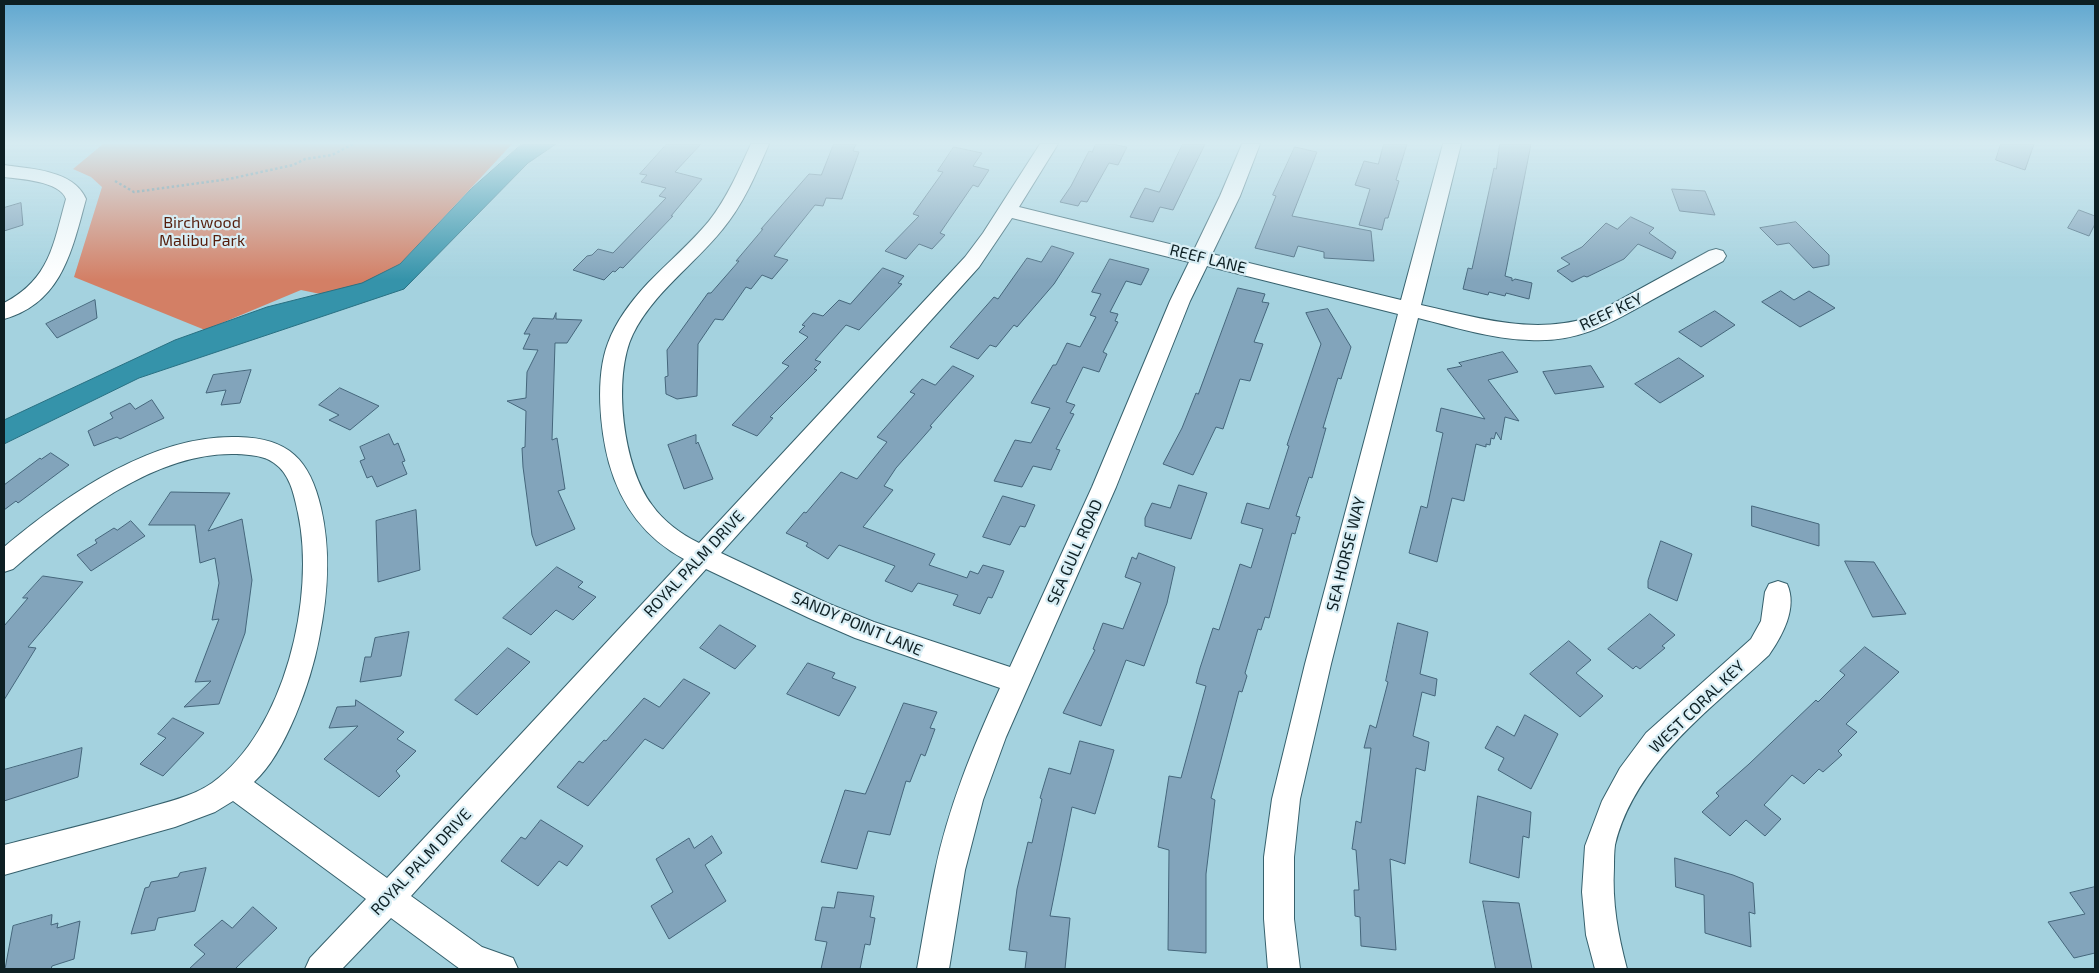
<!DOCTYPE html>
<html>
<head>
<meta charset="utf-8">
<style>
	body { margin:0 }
	#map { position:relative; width:2099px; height:973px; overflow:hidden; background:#a4d2df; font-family:"Exo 2",sans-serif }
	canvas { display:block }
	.frame { position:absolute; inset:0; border:5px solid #0d1f23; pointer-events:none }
</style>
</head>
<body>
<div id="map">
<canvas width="2099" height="973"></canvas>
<div class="frame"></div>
</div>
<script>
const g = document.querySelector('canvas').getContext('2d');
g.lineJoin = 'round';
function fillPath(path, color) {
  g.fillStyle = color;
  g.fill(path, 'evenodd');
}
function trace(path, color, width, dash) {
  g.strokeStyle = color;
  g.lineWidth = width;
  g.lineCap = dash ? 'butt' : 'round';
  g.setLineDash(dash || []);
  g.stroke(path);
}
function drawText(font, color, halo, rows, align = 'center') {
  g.font = font + ' "Exo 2",sans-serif';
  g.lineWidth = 4.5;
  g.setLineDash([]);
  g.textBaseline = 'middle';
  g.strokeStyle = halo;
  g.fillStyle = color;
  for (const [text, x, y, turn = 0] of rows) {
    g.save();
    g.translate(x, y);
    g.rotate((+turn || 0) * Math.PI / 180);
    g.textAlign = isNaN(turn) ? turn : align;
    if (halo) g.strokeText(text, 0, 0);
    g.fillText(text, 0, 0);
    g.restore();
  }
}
fillPath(new Path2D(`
	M103,144H512L364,303L301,290L205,330L74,277L102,187L91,177L73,169Z`), '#d37f65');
const water = new Path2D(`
	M522,144H556L528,163L404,289L139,378L4,444V420L175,340L267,307L362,283L400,264L471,189Z`);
fillPath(water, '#3593aa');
trace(water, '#297082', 1);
const building = new Path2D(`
	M667,144H701L675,172L702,179L671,216H673L623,268L620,267L615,272L613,271L604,280L573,270L587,256L592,255L598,249L613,253L666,198L659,196L666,188L641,182L647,175L640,174Z
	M834,144H856L853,151L859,152L842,199L826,198L823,206L815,205L774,256L788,260L772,279L762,275L751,289L746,287L723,320L715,319L698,344L697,396L677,399L666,394L665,377L668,376L667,350L708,293H711L739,261H736L763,229H761L809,174L821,175Z
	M1096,144H1112L1127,147L1118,165L1109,163L1087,202L1081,201L1078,206L1060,202L1071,186L1089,151L1092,152Z
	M1183,144H1205L1173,210L1160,207L1153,222L1130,217L1145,188L1159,192Z
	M1384,144H1407L1396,180L1399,181L1388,218H1385L1382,230L1359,225L1370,189L1355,185L1364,161L1378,164Z
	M1500,144H1531L1505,276L1512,278V281L1515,279L1532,283L1529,299L1506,293L1505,296L1489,292L1488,295L1463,289L1468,268L1472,269L1494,168L1496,169Z
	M2001,144H2034L2025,170L1996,160Z
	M954,147L982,153L973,166L989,170L978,187L973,185L940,233L945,235L932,249L919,244L906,259L885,251L919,216L913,214L943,172L938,171Z
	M1295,147L1317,152L1292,216L1371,231L1374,261L1324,258V252L1298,246L1294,257L1255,248L1276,196L1273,195Z
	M1672,189L1705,191L1715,215L1680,211Z
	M21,203L23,225L4,231V208Z
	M2079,210L2095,216V224L2089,236L2068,228Z
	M1631,217L1654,228L1649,233L1676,252L1672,259L1638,244L1624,259L1587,277L1584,276L1572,282L1557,271L1570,264L1561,258L1582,247L1606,223L1617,229Z
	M1796,222L1829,255V265L1813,268L1789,243L1777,245L1760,228Z
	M1052,246L1074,253L1054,284L1017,327L1014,325L996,347L990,345L978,359L950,347L994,297L998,299L1027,258L1041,262Z
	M1110,259L1149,269L1141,285L1126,281L1110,312L1118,314L1115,321L1118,322L1103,352L1107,354L1099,372L1083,367L1066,402L1075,405L1070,413L1074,414L1056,449L1060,450L1051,470L1033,466L1022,487L994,481L1015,440L1031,443L1050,408L1031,403L1053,365H1056L1067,343L1080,347L1096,317L1090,315L1101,294L1092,292Z
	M883,268L904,276L898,283L902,284L859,330L846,325L815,360L821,362L814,369L817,370L770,417L773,418L757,436L732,425L789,366L782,363L808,337L799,332L805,326L802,325L813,313L823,316L839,300L850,304Z
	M1238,288L1265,294L1262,302L1269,303L1254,342L1263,344L1250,381L1240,379L1223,429L1216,427L1193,475L1163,464L1182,428L1196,393L1198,394Z
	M1781,291L1794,300L1809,291L1835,308L1800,327L1762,302Z
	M95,300L97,318L57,338L46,324Z
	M1328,309L1351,347L1341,379L1338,378L1323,428H1326L1312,478L1309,477L1296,516L1300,517L1295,534L1292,533L1269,618L1265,617L1261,630L1258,629L1245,673L1247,676L1242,692L1239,691L1211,798L1215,800L1206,874V953L1168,950L1169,850L1158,847L1169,776L1181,778L1206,686L1196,683L1200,668L1213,628L1219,630L1240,564L1251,568L1263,529L1241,523L1247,503L1269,509L1289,446L1287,445L1321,344L1306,313Z
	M1715,311L1735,325L1701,347L1679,332Z
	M556,313V319L582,320L567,343H555L552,440L557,438L565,489L558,491L575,529L536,546L532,535L523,467L522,448L525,447L526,411L507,401L526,398L527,372L538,350L523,349L530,334H524L533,318L553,319Z
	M1503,352L1518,372L1488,380L1519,421L1505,417L1501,440L1496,432L1494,439L1491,438L1490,445L1486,444V447L1476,444L1464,501L1452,498L1437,562L1409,553L1421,506L1427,508L1443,433L1436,431L1441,408L1485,419L1447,369L1462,366L1459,363Z
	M1679,358L1704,376L1660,403L1635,384Z
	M953,366L974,376L930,426L932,427L896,468L884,486L893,490L863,527L935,554L929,565L967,578L970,571L978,574L983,565L1004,571L992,598L988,597L980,614L953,605L958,595L918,583L912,592L885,581L895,566L839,545L828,559L806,546L808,543L786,533L804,512L806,513L841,472L857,479L887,442L877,437L915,394L910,392L922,379L935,385Z
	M1591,366L1604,387L1555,394L1543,372Z
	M251,370L240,403L221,405L226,390L206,393L213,375Z
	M340,388L379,406L350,430L329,420L339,415L319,405Z
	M152,400L164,418L120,439L117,437L94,446L88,431L113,418L110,413L130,403L135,409Z
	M389,434L394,445L398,443L405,461L402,462L407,474L377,487L372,476L367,478L360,461L365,459L360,447Z
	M696,435V444L698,442L713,479L684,489L668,445Z
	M51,453L69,465L18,503L16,501L4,510V485L40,458L41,459Z
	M1179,485L1207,493L1191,539L1145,526V518L1152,503L1170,508Z
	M171,492L230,493L208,531L242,519L252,580L245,633L219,704L184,707L211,681L195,682L219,619L212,620L219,583L215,558L200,563L195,525H149Z
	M1003,496L1035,505L1025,527L1020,526L1010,545L983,537Z
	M1752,506L1819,524V546L1752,526Z
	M416,510L420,570L378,582L376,521Z
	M131,521L145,536L91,571L77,555L97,543L95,540L114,528L117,530Z
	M1661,541L1692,554L1677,601L1648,588V581Z
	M1139,553L1175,567L1167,603L1144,666L1126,660L1101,726L1063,713L1095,650L1093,649L1103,623L1123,629L1141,583L1125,577L1132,557L1136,559Z
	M1845,561L1874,562L1906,614L1873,617Z
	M557,567L583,582L578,587L596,597L573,620L556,610L531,635L503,618Z
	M43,576L83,582L28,647L36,648L4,700V626L28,598H23Z
	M1650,614L1675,635L1662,646L1665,648L1640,669L1636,666L1633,669L1608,649Z
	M1398,623L1428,632L1420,674L1437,679L1435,696L1422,692L1413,736L1429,742L1425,771L1416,768L1405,864L1390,859L1396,950L1361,946L1360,917L1355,916L1354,890H1359L1356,850L1352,849L1356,821L1361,823L1371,748H1364L1370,725L1376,728L1388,682L1386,681Z
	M720,625L756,646L735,669L700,648Z
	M409,632L401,676L360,682L365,657H371L375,638Z
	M1569,641L1591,660L1576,673L1603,696L1580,717L1530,674Z
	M1865,647L1899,672L1846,724L1857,732L1838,751L1842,755L1823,772L1819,769L1804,784L1792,775L1764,805L1781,819L1765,836L1746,820L1730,836L1702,812L1719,796L1716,793L1749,764L1816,700L1818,702L1845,675L1840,671Z
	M508,648L530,662L477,715L455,700Z
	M808,663L835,673L832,678L856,687L839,716L787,694Z
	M684,679L710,693L663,749L645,739L588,806L557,787L579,761L583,763L604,740L606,741L644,698L659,707Z
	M356,700L404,732L397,739L416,751L396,771L400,776L379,797L324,759L358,726L329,728L337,707L355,706Z
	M904,703L937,712L930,728L935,729L925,756L921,754L910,782L906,781L890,835L868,831L857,869L821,862L845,790L865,794Z
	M1525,715L1558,734L1531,789L1498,770L1504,758L1485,748L1497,726L1514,736Z
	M173,718L204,733L163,776L140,764L166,738L158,734Z
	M1080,741L1114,750L1095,814L1072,807L1050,916L1070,918L1065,969H1025L1027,952L1009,950L1017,889L1028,842L1032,843L1042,799L1040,798L1049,768L1070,774Z
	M82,748L78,777L4,801V770Z
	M1478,796L1531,812L1529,838L1523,836L1519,878L1470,863Z
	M541,820L583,846L567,866L559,861L538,886L501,861L521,837L525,839Z
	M712,836L722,853L705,865L726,901L669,939L651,906L673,892L656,859L689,838L694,848Z
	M1675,858L1733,875L1753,883L1755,914L1749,912L1751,947L1705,933L1704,895L1676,887Z
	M206,868L195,911L158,918L155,930L131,934L145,888L149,887L151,882L178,877L180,873Z
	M2095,887V953L2074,958L2048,922L2085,914L2070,893Z
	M838,892L874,896L870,917L875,918L870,945L865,944L860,969H821L827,942L815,940L822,907L834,908Z
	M1483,901L1519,903L1532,969H1496Z
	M253,907L277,928L235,969H189L205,954L194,945L222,920L232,928Z
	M52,915L51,925L58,923L57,928L80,921L74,959L52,966L51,969H5L13,926Z`);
fillPath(building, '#82a4bb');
trace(building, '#45667b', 1);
const minor = new Path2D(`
	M751,144H769C756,174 743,205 722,230C694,265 653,293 633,334C612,377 623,467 652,505C664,522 681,534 699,543L965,257L983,233L1040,144H1058L1019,207L1194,250L1220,196L1242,144H1260L1240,196L1212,254L1401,300L1443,144H1461L1421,305C1476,317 1531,335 1587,318L1709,251L1716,249L1723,251L1726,256L1723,261C1699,274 1674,288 1650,301C1609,324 1578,343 1529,340C1492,339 1454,327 1418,318L1331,664L1300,799L1294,857V919L1300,969H1268L1264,919V857L1272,799L1305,664L1398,314L1207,266L1190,301L1116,487L1006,737L983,800L965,870L949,969H917C923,936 928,904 935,871C948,808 973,747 1000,688L855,638L809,618L706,569L411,896L482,947L513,958L518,969H460L391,918L342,969H305L310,958L366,899L233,801L215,812L175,827L4,875V845C50,833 97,822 143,809C166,802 192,797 212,783C285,731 316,596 298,513C294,494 290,474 274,463C263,455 250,455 237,454C154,451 72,518 13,569L4,572V547C66,495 153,434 238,437C289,438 310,460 321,508C331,552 328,595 319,639C311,681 286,753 254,782L387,878L684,559C645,538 621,506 609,463C600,429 595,377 608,343C616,321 632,300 648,283C668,262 691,243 709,221C727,198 739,170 751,144ZM1012,218L1189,262L1170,301L1092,487L1010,667L874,622L827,603L721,553L979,267Z
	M4,165C31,169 74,170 86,199C72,250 62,303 4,319V303C50,279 53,245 66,199C60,181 20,179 4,177Z
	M1778,581L1787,584C1798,608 1782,636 1769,655C1711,709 1635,763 1615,845C1614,852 1614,860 1614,867C1612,903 1618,935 1627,969H1595L1586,935L1582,892L1585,846L1602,801L1620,768L1646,733L1751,639L1761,621L1765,592L1769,584Z`);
trace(minor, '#36616d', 2);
trace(new Path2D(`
	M115,181L134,192L229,179L293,165L305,159L332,155L353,144`), '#54737c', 2.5, [2.5, 2.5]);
fillPath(minor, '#fff');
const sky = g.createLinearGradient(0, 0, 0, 280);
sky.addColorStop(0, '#60a7cf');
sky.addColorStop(0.51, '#d6ebf1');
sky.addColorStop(1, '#d6ebf100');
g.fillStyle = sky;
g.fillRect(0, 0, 2099, 280);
drawText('16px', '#551e0c', '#d8eef5', [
	["Birchwood",202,223],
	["Malibu Park",202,241]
]);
drawText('16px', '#0d1f23', '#d8eef5', [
	["REEF LANE",1208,259,14],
	["REEF KEY",1611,312,-25],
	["SEA GULL ROAD",1075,552,-66],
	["SEA HORSE WAY",1346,554,-76],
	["ROYAL PALM DRIVE",694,564,-47],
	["SANDY POINT LANE",857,624,23],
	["WEST CORAL KEY",1697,707,-44],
	["ROYAL PALM DRIVE",421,862,-47]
]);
</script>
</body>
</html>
